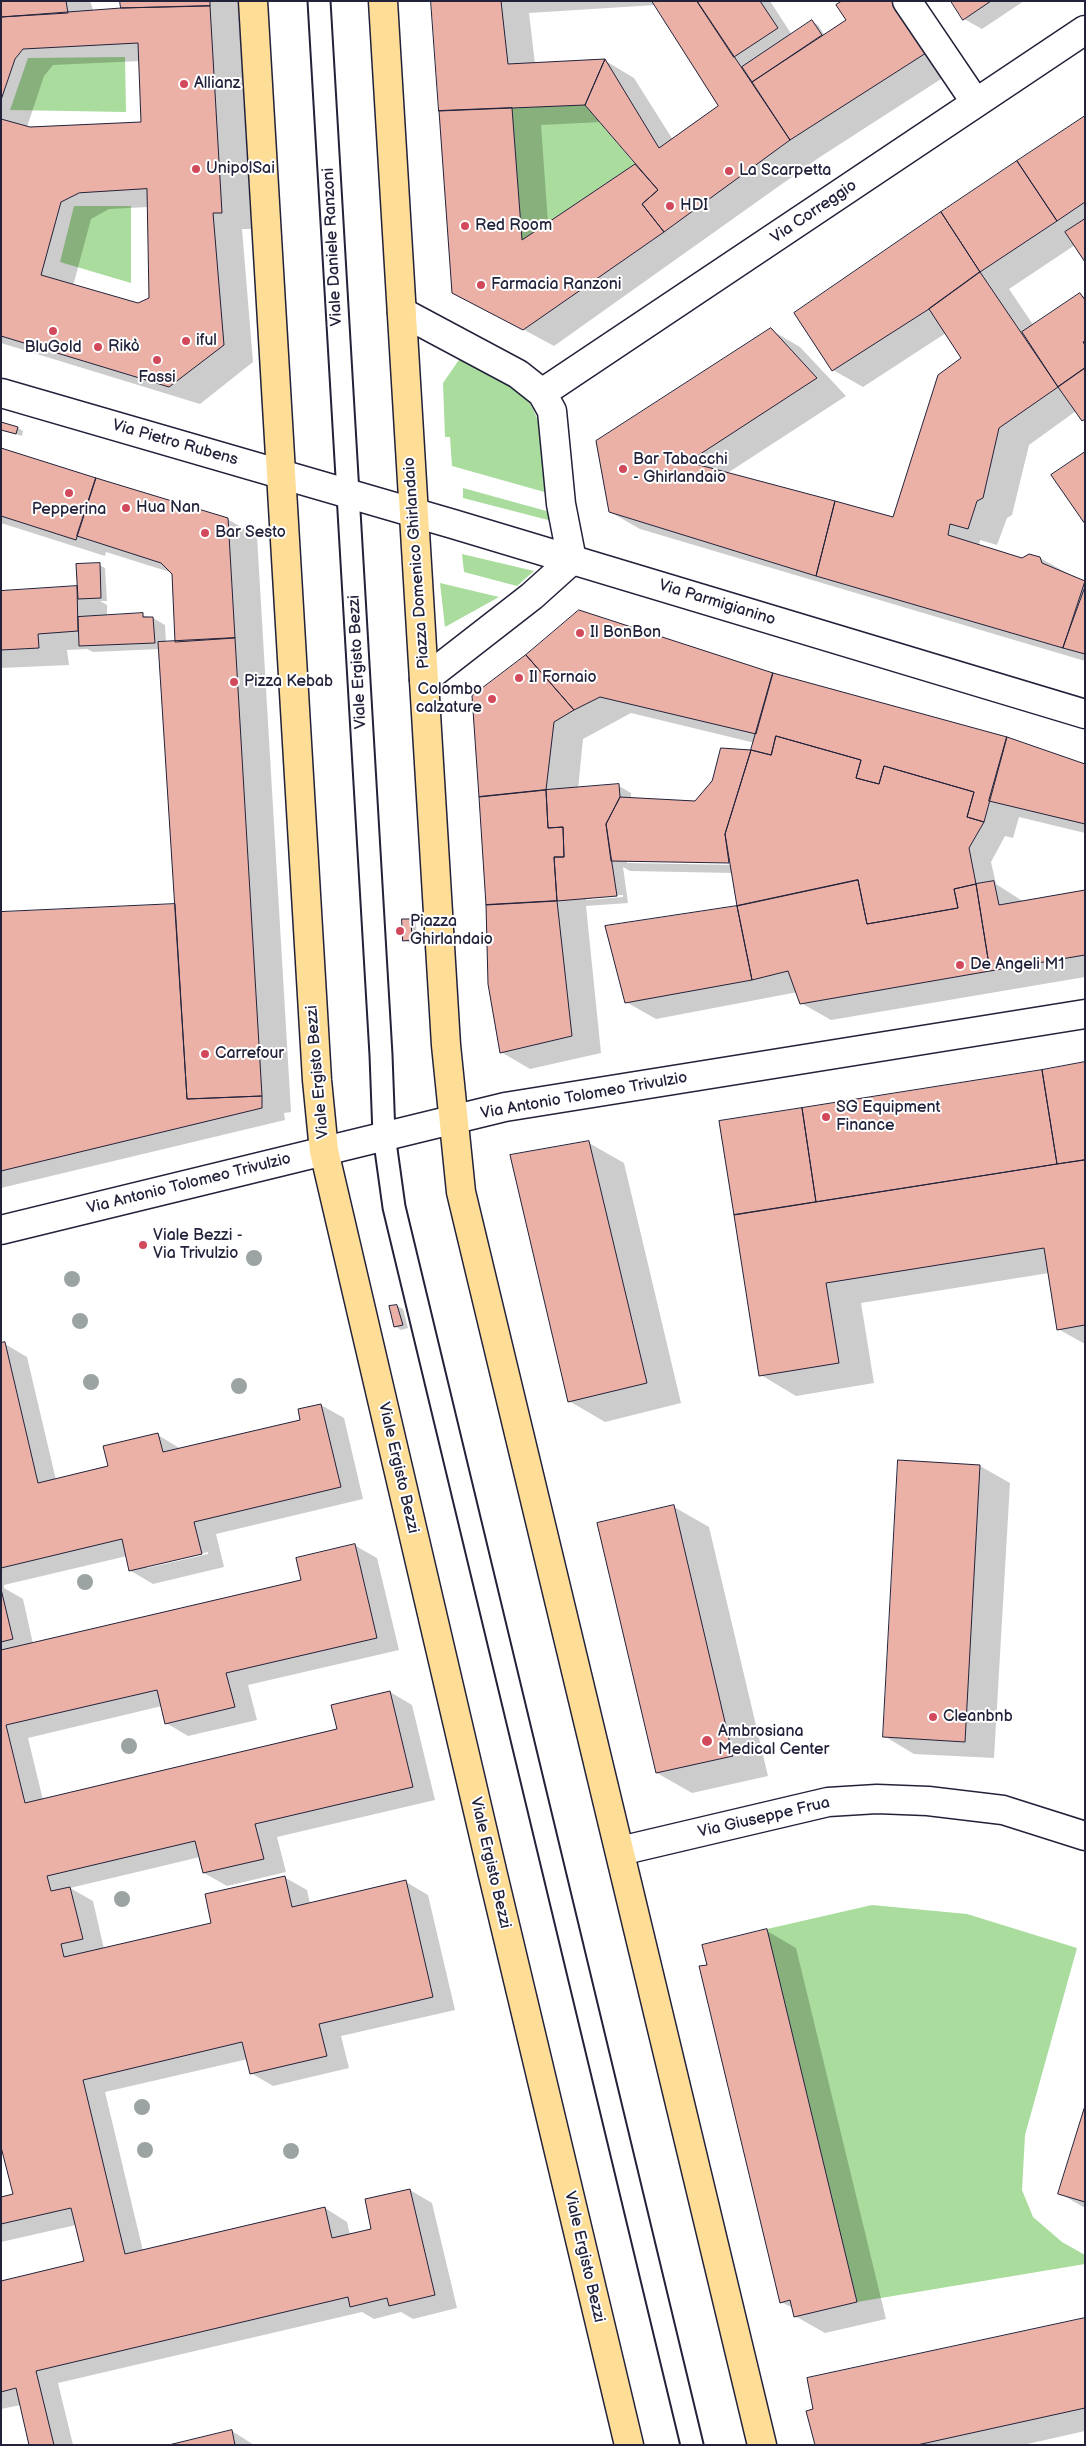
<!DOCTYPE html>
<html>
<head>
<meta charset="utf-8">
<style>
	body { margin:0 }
	#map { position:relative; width:1086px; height:2446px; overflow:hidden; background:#fff; font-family:"Balsamiq Sans",sans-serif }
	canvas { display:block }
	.frame { position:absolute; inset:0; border:2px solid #22223b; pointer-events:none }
</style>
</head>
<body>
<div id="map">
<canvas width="1086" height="2446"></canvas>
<div class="frame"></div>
</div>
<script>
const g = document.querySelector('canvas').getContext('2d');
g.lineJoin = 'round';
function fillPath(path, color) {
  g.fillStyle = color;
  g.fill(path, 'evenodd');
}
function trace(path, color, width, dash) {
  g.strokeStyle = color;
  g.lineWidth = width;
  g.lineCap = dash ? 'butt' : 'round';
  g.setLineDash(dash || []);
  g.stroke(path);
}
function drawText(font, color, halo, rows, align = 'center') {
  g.font = font + ' "Balsamiq Sans",sans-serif';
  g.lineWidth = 4;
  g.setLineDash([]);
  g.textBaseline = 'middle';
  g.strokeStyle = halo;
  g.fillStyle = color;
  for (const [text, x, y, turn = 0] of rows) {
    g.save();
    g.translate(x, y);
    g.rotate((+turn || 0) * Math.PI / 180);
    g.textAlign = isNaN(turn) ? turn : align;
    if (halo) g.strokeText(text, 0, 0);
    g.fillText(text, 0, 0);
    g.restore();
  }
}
fillPath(new Path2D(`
	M125,57L126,112L10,110L28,58Z
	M585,105L635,164L522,240L512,108Z
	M74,206H131V283L60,262Z
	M461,357C476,364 495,371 509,381C547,409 543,450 548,493L452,466L450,437H445L443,383Z
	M463,488L550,512L552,521L463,498Z
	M462,554L534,571L517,586L464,572Z
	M440,583L499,597L445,627Z
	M872,1905L967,1914L1077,1948L1025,2135L1022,2190L1033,2217L1062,2242L1085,2255V2264L857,2302L767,1929Z`), '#a9dc9d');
fillPath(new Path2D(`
	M1,1H90L94,12L122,9V1H238L251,229H242L253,362L200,404L1,343ZM140,61L142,123L27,127L44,76L53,65ZM148,207L150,298L138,305L73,286L91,219L109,209Z
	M432,1H770L792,35L813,22L818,25L825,36L848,20L844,1H910L955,70L820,157L554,346L454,292ZM656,5L719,106L673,140L634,78L604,60L535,64L529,13ZM601,122L637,164L548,223L541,125Z
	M952,1H1024L982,29L964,19Z
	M1085,119V260L1075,245L1009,289L1034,326L1080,295L1085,297V424V420L1076,411L1029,445L1012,515L1007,518L997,545L980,540L979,546L1022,560L1040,558L1085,583V661L640,529L610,512L771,330L800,347L846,396L726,474L894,518L962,358L946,333L863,387L833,370Z
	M18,428L23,431L22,436L1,430Z
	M1,450L227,519L257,536L291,1112L284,1113L285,1120L1,1188V913L176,905L160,649L93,652L87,649L67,650L69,665L1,668V592L79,588L99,565L105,568L107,601H100L107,605V617L142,615L153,618L165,625L166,643H177L173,573L106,552L105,556L1,523Z
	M772,674L1085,765V833L1019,817L1013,838L1005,836L991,862L996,884L1024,902L1085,892V977L831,1020L801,1003L798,992L656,1019L626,1002L739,907L733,873L630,871L623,867L628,903L586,906L601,1053L530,1069L501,1052L473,697ZM631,713L755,743V751L695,802L631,799V793L619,786L578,789L583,739ZM627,860L736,862V865L627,863ZM623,895V897L586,900V897Z
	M411,920L416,923L417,943H410L404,940Z
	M1085,1064V1344L1058,1329L1049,1273L861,1303L874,1383L796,1396L761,1375L735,1214Z
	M589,1143L624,1163L681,1403L605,1422L569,1401Z
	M397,1306L403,1309L408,1328L401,1330L395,1326Z
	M5,1344L27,1357L56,1480L110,1467L158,1435L181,1449L302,1420L321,1405L344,1418L363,1499L216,1534L224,1567L153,1584L131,1571L127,1556L4,1585V1588L23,1599L33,1644L303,1581L354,1545L377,1558L399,1650L248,1685L257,1720L188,1736L166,1723L162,1706L28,1738L43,1800L338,1730L390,1692L412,1705L435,1800L277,1837L286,1872L227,1886L204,1873L200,1857L70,1888L93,1901L104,1949L213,1924L284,1877L307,1890L310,1904L406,1882L428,1895L455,2010L341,2036L349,2068L273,2086L251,2073L248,2059L105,2092L143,2251L325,2208L347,2222L350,2235L373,2230L410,2190L432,2203L457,2308L413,2319L401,2312L374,2319L362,2312L58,2383L73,2445H31L21,2405L1,2409V2282L85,2262L76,2225L1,2242V2198L14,2195L1,2142V1345ZM208,1552V1554L147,1568V1566Z
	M980,1466L1010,1483L994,1758L914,1754L884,1736Z
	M674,1507L709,1527L768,1776L692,1793L657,1773Z
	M767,1931L796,1948L886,2319L825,2333L795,2316L793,2308L781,2302L709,1966Z
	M1085,2110V2208L1059,2193Z
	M1085,2319V2431L1023,2445H816Z
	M232,2431L254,2445H174Z`), '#0003');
const building = new Path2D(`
	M1,1H66L68,13L1,17Z
	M120,1H210V6L121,8Z
	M431,1H501L508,64L605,59L585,105L439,111Z
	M652,1H697L790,140L664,232L642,204L658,190L585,105L605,59L659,148L718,106Z
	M697,1H760L778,28L734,57Z
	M842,1H893L926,53L790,140L752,82L846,20L836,5Z
	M951,1H991L963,20Z
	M210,6L222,213H213L224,345L169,387L1,336V119L30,127L141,122L138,43L23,49L15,59L1,100V17L121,8ZM147,189L149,298L138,303L41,275L61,202L79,193Z
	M812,20L822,35L752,82L742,67Z
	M512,108L522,240L635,164L658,190L642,204L664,232L523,330L452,293L439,111Z
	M1085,116V202L1057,221L1017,161Z
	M1017,161L1057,221L980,272L941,212Z
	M941,212L980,272L929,309L832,371L794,313Z
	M1085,219V262L1065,232Z
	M980,272L1058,387L999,428L983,498L977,501L968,529L950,524L948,535L1022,558L1029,554L1040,557L1042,563L1085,581L1063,648L816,576L835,501L893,517L938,375L961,358L929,309Z
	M1080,293L1085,300V341L1083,342L1085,345V368L1058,387L1022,332Z
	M771,328L817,378L688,462L835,501L816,576L609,512L596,441Z
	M1085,368V419L1082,421L1058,387Z
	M1,422L18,427L16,434L1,430Z
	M1,448L96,478L76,540L1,516Z
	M1085,452V524L1051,475Z
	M96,478L228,518L235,638L175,642L172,574L161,563L77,536Z
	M100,563L101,598L78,599L76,564Z
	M77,586L78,631L38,634L39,648L1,650V591Z
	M1085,587V654L1063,648Z
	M579,610L773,673L756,734L600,697L574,710L526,655Z
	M143,613V617H153L155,643L79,646L78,617Z
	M235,638L262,1096L187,1099L158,642Z
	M526,655L574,710L554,722L546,790L479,797L472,696Z
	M773,673L1007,737L984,822L967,817L974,792L884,766L879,784L856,778L861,760L776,736L771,755L751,750Z
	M776,736L861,760L856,778L879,784L884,766L974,792L967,817L984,822L969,848L976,884L954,889L958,908L867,924L858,880L737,906L725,834L751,750L771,755Z
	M1007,737L1085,764V824L989,801Z
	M721,748L751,750L725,834L729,863L611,861L606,824L620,797L695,801L712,781Z
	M619,784L620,797L606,824L617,896L557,901L554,857H564L563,827L548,828L546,790Z
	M546,790L548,828L563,827L564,857H554L557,901L486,905L479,797Z
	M858,880L867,924L958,908L954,889L976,884L990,971L800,1004L788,971L752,980L737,906Z
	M994,881L999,905L1085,890V955L990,971L976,884Z
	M557,901L572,1036L500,1053L488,984L486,905Z
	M175,904L187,1099L262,1096V1108L1,1171V912Z
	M737,906L752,980L625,1003L605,926Z
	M402,919H411L412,940L403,941Z
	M1085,1062V1160L1057,1164L1042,1070Z
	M1042,1070L1057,1164L816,1202L802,1108Z
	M802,1108L816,1202L734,1215L719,1121Z
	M589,1141L647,1383L568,1402L510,1155Z
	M1085,1160V1325L1057,1330L1044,1248L826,1283L839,1363L759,1376L734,1215Z
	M397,1305L403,1325L394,1327L389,1306Z
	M5,1342L38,1483L108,1466L103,1446L158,1433L163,1452L300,1420L298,1409L321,1404L341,1487L194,1522L202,1554L129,1571L122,1539L1,1568V1343Z
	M898,1460L980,1465L965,1742L883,1737Z
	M674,1505L733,1756L656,1773L597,1523Z
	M355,1544L377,1638L226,1673L235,1707L165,1724L157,1690L6,1725L25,1803L337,1729L331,1705L390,1691L413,1787L255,1824L264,1859L203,1873L195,1841L47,1876L51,1891L70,1887L83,1939L61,1944L64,1957L211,1923L205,1894L285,1876L292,1907L406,1880L433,1997L319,2024L327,2056L250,2074L242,2042L83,2080L125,2254L325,2207L332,2238L371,2229L365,2199L410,2189L435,2295L389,2306L387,2298L350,2307L348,2297L36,2371L54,2445H29L16,2388L1,2392V2281L84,2261L71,2208L1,2224V2197L13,2194L1,2147V1650L301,1580L296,1558Z
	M1,1589L13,1639L1,1642Z
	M767,1929L857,2302L794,2317L790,2300L780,2303L699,1966L707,1965L702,1945Z
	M1085,2106V2202L1058,2194Z
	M1085,2318V2408L917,2445H815L806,2411L813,2409L807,2378Z
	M232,2430L235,2445H169Z`);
fillPath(building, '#ebb1a7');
trace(building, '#22223b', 1);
const lane = new Path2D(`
	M319,1L381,1055L384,1135L394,1207L692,2445`);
const street = new Path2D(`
	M907,1L976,103
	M402,312L518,374L542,393L552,411L561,504L572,560L532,596L424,680
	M542,393L1085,30
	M620,1851L828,1802L877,1799L928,1801L1003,1810L1085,1836`);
const secondary = new Path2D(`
	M1,393L453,524L1085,714
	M1,1230L505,1107L1085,1014`);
const primary = new Path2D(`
	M253,1L317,1080L324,1151L493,1875L629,2445
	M383,1L446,1045L461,1192L762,2445`);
trace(lane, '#22223b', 25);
trace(street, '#22223b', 31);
trace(secondary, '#22223b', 31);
trace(primary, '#22223b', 31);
trace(lane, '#fff', 21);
trace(street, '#fff', 28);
trace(secondary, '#fff', 28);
trace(primary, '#fedd96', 28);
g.fillStyle = '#9ba4a3';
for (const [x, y] of [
	[254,1258],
	[72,1279],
	[80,1321],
	[91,1382],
	[239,1386],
	[85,1582],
	[129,1746],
	[122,1899],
	[142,2107],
	[145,2150],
	[291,2151]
]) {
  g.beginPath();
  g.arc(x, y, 8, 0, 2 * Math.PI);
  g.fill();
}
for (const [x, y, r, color] of [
	[184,84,5,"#d1495b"],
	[196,169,5,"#d1495b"],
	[729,171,5,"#d1495b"],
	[670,206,5,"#d1495b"],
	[465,226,5,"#d1495b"],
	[481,285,5,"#d1495b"],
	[53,331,5,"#d1495b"],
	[186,341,5,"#d1495b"],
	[98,347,5,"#d1495b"],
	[157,360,5,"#d1495b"],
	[623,469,5,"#d1495b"],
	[69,493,5,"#d1495b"],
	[126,508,5,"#d1495b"],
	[205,533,5,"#d1495b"],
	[580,633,5,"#d1495b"],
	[519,678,5,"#d1495b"],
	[234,682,5,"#d1495b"],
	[492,699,5,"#d1495b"],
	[400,931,5,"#d1495b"],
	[960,965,5,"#d1495b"],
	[205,1054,5,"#d1495b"],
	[826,1117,5,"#d1495b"],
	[143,1245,5,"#d1495b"],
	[933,1717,5,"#d1495b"],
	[707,1741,6,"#d1495b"]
]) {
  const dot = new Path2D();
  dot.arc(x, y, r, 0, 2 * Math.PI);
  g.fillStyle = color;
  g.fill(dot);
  trace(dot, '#fff', 2);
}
drawText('16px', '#22223b', '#fff', [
	["Allianz",194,84],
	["UnipolSai",206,169],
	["La Scarpetta",739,171],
	["HDI",680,206],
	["Red Room",475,226],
	["Farmacia Ranzoni",491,285],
	["iful",196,341],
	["Rikò",108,347],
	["BluGold",53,348,"center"],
	["Fassi",157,378,"center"],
	["Bar Tabacchi",633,460],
	["- Ghirlandaio",633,478],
	["Hua Nan",136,508],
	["Pepperina",69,510,"center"],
	["Bar Sesto",215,533],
	["Il BonBon",590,633],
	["Il Fornaio",529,678],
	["Pizza Kebab",244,682],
	["Colombo",482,690,"right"],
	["calzature",482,708,"right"],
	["Piazza",410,922],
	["Ghirlandaio",410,940],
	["De Angeli M1",970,965],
	["Carrefour",215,1054],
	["SG Equipment",836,1108],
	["Finance",836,1126],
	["Viale Bezzi -",153,1236],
	["Via Trivulzio",153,1254],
	["Cleanbnb",943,1717],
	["Ambrosiana",718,1732],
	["Medical Center",718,1750]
], 'left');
drawText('16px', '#22223b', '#fff', [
	["Via Correggio",814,212,-34],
	["Viale Daniele Ranzoni",333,247,-93],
	["Via Pietro Rubens",175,443,16],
	["Piazza Domenico Ghirlandaio",417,563,-94],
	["Via Parmigianino",717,603,17],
	["Viale Ergisto Bezzi",358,662,-93],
	["Viale Ergisto Bezzi",318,1072,-95],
	["Via Antonio Tolomeo Trivulzio",584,1096,-10],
	["Via Antonio Tolomeo Trivulzio",189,1184,-14],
	["Viale Ergisto Bezzi",398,1468,77],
	["Via Giuseppe Frua",764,1818,-13],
	["Viale Ergisto Bezzi",490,1863,77],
	["Viale Ergisto Bezzi",584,2257,77]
]);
</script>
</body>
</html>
